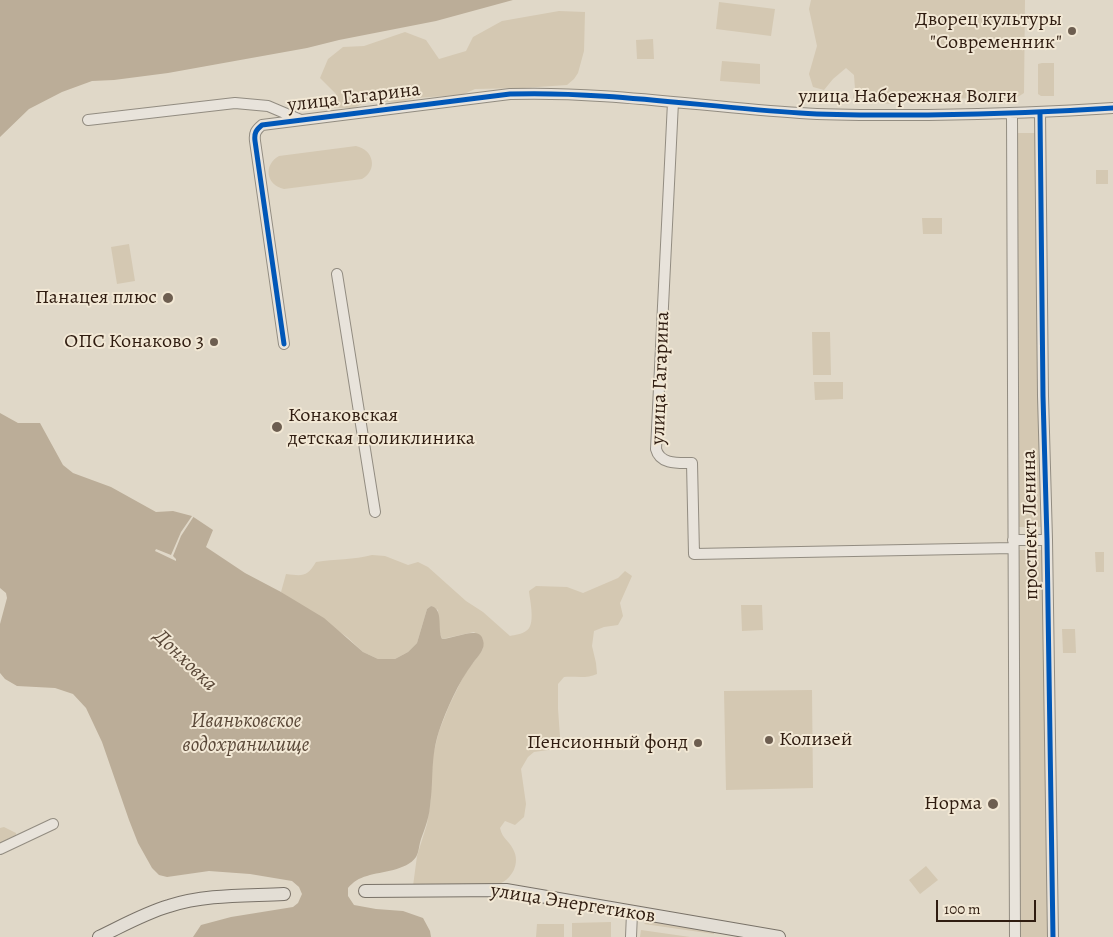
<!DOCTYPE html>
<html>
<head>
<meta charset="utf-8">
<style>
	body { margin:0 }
	#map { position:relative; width:1113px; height:937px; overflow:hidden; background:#e0d8c8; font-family:Alegreya,serif }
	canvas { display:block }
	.scale { position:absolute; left:936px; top:900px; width:100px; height:22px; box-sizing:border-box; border:2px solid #2f1c10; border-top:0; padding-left:6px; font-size:15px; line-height:18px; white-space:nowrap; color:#2f1c10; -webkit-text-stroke:4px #f2e8d5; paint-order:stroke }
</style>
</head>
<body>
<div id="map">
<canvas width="1113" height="937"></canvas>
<div class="scale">100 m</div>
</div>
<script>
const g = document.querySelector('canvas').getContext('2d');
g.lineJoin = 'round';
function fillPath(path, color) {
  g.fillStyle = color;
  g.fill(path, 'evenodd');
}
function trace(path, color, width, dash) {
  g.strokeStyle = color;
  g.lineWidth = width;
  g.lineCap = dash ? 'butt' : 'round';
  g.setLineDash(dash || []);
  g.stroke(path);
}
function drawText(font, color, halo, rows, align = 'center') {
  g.font = font + ' Alegreya,serif';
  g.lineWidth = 4;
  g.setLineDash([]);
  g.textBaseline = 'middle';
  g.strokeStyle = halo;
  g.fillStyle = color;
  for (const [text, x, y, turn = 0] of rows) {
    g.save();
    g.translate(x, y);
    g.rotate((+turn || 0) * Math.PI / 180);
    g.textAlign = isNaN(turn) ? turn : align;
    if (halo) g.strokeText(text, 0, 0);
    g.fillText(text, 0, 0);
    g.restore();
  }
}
fillPath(new Path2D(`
	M811,0H1025L1024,93C1014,100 1007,100 996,98L916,99L900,98L891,104L872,102L853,98L855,89L854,75L846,68L833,79L824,90L813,87L809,74L817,46L809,9Z
	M719,2L775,9L771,36L716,29Z
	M559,11L585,12L584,51L578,73L574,79L567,85L523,88L475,89L462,95L415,98L398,103L368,101L354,108H334L336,94L320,78L328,59L343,47L364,46L405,32L426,40L439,59L466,51L473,37L502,21Z
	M653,39L654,59H637L636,40Z
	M722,61L760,64V84L720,81Z
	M1042,63H1054V96H1041L1038,94V64Z
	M1017,133H1035L1041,527H1019Z
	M356,146C374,150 378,170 362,179L284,189C266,185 263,165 279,156Z
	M1096,170H1108V184H1096Z
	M922,218H942V234H923Z
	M129,244L135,281L117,284L111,247Z
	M812,332H830L831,375H813Z
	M814,382H843V399L815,400Z
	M1018,550H1043L1048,937H1020Z
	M1095,552H1104V572H1096Z
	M372,555L385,556L408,565L418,562L428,567L466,601L483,612L510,636C515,635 522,634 526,631C536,626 530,601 529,591L536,586L567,587L583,593L618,578L625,571L632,576L620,603L623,616L618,625L604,627L594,631L592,646L596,663L597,674C586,679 576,676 564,677L558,684V709L560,737L558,746L548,750L534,752L528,757L521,769L526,804L524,817L515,825L505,821L500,828C503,840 508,839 513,849C521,863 512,880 497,885L413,886L417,856L427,824L430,805L433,755L439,731L449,706L464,675L483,649V639L474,632L442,639L439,631L438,610L431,606L427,609L417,643L408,652L395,659H378L363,652L347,637L281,592L286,574C303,576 307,577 316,562C335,559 354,560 372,555Z
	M741,605H762L763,630L742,631Z
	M1062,629H1075L1076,653H1063Z
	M812,690L813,788L726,790L724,691Z
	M4,827L16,833V838L0,846V828Z
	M926,866L938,880L920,894L909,880Z
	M648,920L714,930V934L644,924Z
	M611,922V937H572V923Z
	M537,924H564V937H536Z
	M641,930L690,937H640Z`), '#d4c8b2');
fillPath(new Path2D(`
	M0,0H513L436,21L339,40L307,48L168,73L114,80L92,81L62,92L29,109L0,137Z
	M0,413L18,423H40L63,465L73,473L111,487L156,512L173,511L192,516L213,530L206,547L245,573L281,592L324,618L363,652L378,659H395L408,652L417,643L427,609L431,606C444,609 437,629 442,639C454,639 480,625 483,640C486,649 478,656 473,663C458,683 447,708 439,731C430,759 434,779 430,806C429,818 425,828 421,839C419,845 419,852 416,857C406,871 382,871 367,876C359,878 353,882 348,888V896L354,905L376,909L403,911L423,918L430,931L431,937H193L201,925L231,917L293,907L298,903L302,894L299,887L292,881L250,874L209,871L167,877L159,875L152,868L138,843L129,820L102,742L86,708L73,694L55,688L17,686L5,679L0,673V624L7,598L6,593L0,588Z`), '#bbad98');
fillPath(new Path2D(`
	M192,516H194L181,536L173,556L176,559V561L155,551L156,549L171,555L181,532Z`), '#e0d8c8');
const minor = new Path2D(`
	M673,102L656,449C660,465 679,463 692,463L694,554L1013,548
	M1040,112L1043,396L1047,540L1053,937
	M1012,113L1015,937
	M88,120L235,103L268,106L301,120
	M337,274L375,512
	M284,344L255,141C254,133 256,130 262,125L510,94C607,91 703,107 800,113C843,116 885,115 928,115C990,114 1051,112 1113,108
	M1013,540H1047
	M0,849L53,824
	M631,937L632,913`);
const major = new Path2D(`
	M365,891L506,890L779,937
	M99,937C122,926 145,913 169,906C206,894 246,896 284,894`);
trace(minor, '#928c81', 12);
trace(major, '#797268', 14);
trace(minor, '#e8e3db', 10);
trace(major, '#e3ded5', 12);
trace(new Path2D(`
	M1040,112L1043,396L1047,540L1053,937
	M284,344L255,141C254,133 256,130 262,125L510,94C607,91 703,107 800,113C843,116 885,115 928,115C990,114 1051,112 1113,108`), '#0057b8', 5);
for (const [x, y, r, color] of [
	[1072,31,5,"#6d5e50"],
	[168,298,6,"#6d5e50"],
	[214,342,5,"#6d5e50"],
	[277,427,6,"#6d5e50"],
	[769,740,5,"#6d5e50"],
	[698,743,5,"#6d5e50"],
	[993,804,6,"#6d5e50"]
]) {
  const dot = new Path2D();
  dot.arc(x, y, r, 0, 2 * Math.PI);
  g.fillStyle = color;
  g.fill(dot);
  trace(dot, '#f2e8d5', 2);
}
drawText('20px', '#2f1c10', '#f2e8d5', [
	["Дворец культуры",1062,20],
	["\"Современник\"",1062,43],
	["Панацея плюс",157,298],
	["ОПС Конаково 3",204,342],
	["Конаковская",288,416,"left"],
	["детская поликлиника",288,439,"left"],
	["Колизей",779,740,"left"],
	["Пенсионный фонд",688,743],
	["Норма",982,804]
], 'right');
drawText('20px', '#2f1c10', '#f2e8d5', [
	["улица Набережная Волги",908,97],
	["улица Гагарина",354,98,-7],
	["улица Гагарина",661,378,-88],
	["проспект Ленина",1031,525,-91],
	["улица Энергетиков",573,904,9]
]);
drawText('italic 21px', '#5a4838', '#f2e8d5', [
	["Донховка",185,661,44],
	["Иваньковское",246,722],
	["водохранилище",246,746]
]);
</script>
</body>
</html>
